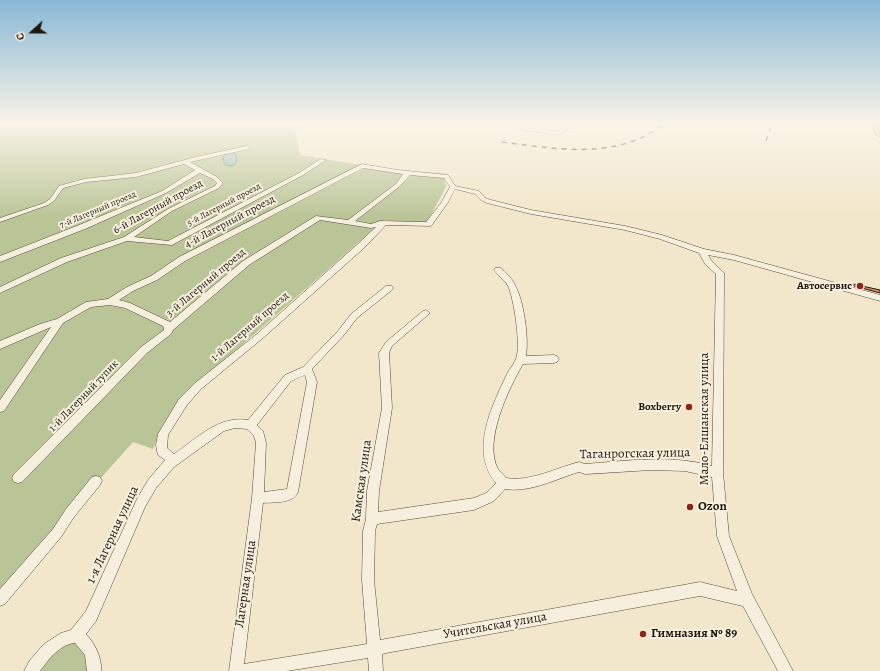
<!DOCTYPE html>
<html>
<head>
<meta charset="utf-8">
<style>
	body { margin:0 }
	#map { position:relative; width:880px; height:671px; overflow:hidden; background:#f2e7ca; font-family:Alegreya,serif }
	canvas { display:block }
	.north { position:absolute; left:12px; top:12px; width:40px; height:40px; -webkit-text-stroke:3px #f7efdd; paint-order:stroke; rotate:249deg; font-size:11px; font-weight:700; line-height:16px; text-align:center; color:#1f160d }
	.north::after { content:''; display:block; margin:auto; width:14px; height:18px; background:#1f160d; clip-path:polygon(50% 0,100% 100%,50% 72%,0 100%) }
</style>
</head>
<body>
<div id="map">
<canvas width="880" height="671"></canvas>
<div class="north">С</div>
</div>
<script>
const g = document.querySelector('canvas').getContext('2d');
g.lineJoin = 'round';
function fillPath(path, color) {
  g.fillStyle = color;
  g.fill(path, 'evenodd');
}
function trace(path, color, width, dash) {
  g.strokeStyle = color;
  g.lineWidth = width;
  g.lineCap = dash ? 'butt' : 'round';
  g.setLineDash(dash || []);
  g.stroke(path);
}
function drawText(font, color, halo, rows, align = 'center') {
  g.font = font + ' Alegreya,serif';
  g.lineWidth = 4;
  g.setLineDash([]);
  g.textBaseline = 'middle';
  g.strokeStyle = halo;
  g.fillStyle = color;
  for (const [text, x, y, turn = 0] of rows) {
    g.save();
    g.translate(x, y);
    g.rotate((+turn || 0) * Math.PI / 180);
    g.textAlign = isNaN(turn) ? turn : align;
    if (halo) g.strokeText(text, 0, 0);
    g.fillText(text, 0, 0);
    g.restore();
  }
}
fillPath(new Path2D(`
	M0,123H309L304,128L295,130L300,155L397,171L443,173L446,187L425,226L384,220L193,388L162,426L153,449L133,442L100,479L0,601Z
	M66,641L79,644L85,652L90,671H35Z`), '#bac597');
const water = new Path2D(`
	M223 159a7 7 0 1 1 14 0a7 7 0 1 1-14 0Z`);
fillPath(water, '#9bbfb9');
trace(water, '#697b74', 1);
const building = new Path2D(`
	M853,284L880,290V293L854,286Z`);
fillPath(building, '#d38d70');
trace(building, '#1f160d', 1);
const minor = new Path2D(`
	M505,123H513L525,126L558,131C564,126 575,123 583,123V125L567,129L559,135L524,130Z
	M247,146L250,148L249,149L190,162L217,177L223,183L219,188L172,211L134,237L168,241L299,173L321,159L326,160L303,175L172,245L127,241L67,262L0,293V287L61,258L124,237L168,209L215,186L217,183L213,179L200,173L166,193L85,229L0,262V256L79,225L162,191L195,170L184,164L136,177L86,182L63,188L54,201L48,205L0,222V218L44,203L50,199L59,186L84,179L136,173L196,157Z
	M362,164L398,170L448,175L455,186L479,191L485,198L491,200L531,210L625,226L662,235L704,249L734,255L880,295V301L734,260L708,255L711,260L724,273L723,473L729,536L752,594L793,671H778L743,606L700,596L386,653L382,654L383,671H369L368,658L287,671H229L252,498L256,443L254,436L247,429L235,428L224,431L174,467L156,488L145,507L96,621L86,634C95,644 102,657 101,671H87L85,655L75,643C60,644 48,660 40,671H24L30,660L44,644L61,633L71,630L86,611L137,499L148,480L165,460L158,455L157,451L156,445L158,434L179,399L195,383L257,334L359,243L376,227L371,228L320,220L249,265L173,330L171,334L147,353L22,482L18,483L14,482L12,478L14,474L141,347L164,330V328L163,326L125,308L110,305L91,307L63,323L4,411L0,412V400L51,327L0,349V341L40,324L57,319L86,302L108,299L127,287L151,276L179,257ZM363,168L403,174L396,184L348,220L316,216L243,261L170,322L130,303L119,300L133,291L157,280L185,261ZM410,175L444,178L450,187L441,203L426,222L380,221L371,224L355,221L400,186ZM455,189L475,194L481,200L487,203L531,214L625,230L660,239L699,253L705,264L716,274L712,466C670,454 627,461 585,464L579,462C556,468 530,482 506,478C504,475 500,472 498,469C483,441 509,388 523,364L554,363L557,362L559,359L557,356L554,355L526,356C529,338 524,301 515,285C512,278 506,273 501,268H495L494,270C498,276 505,280 508,286C514,299 520,341 517,355C516,362 510,368 507,374C492,406 469,451 496,483L486,493L474,498L378,512L379,491L392,408L389,353L392,346L430,313L426,310L423,311L386,342L379,353L382,408L367,491L366,519L363,531L362,580L367,644L244,664L263,503C274,502 293,504 298,492L317,382L312,369L344,335L357,318L392,290L393,288L392,286H386L351,314L338,331L303,367L285,375L248,420C219,415 196,439 174,454L167,448L168,435L187,405L201,389L263,338L365,247L386,225L431,226L447,204ZM305,375L307,382L287,489L264,492L266,443L263,431L257,425L291,381ZM652,470L685,471L712,477L717,536L737,591L700,582L380,640L374,580L375,531L377,524L474,510L494,501L505,489C530,493 556,479 579,472L585,474Z
	M96,476L100,477L102,481L100,485L74,517L61,537L5,604L0,606V589L53,529L66,509L92,477Z`);
const major = new Path2D(`
	M872,123H878L880,137L876,135Z`);
trace(minor, '#544a3c', 1);
trace(major, '#1f160d', 1);
fillPath(minor, '#f7efdd');
fillPath(major, '#e9c485');
trace(new Path2D(`
	M766,141L772,123
	M502,142C549,148 603,158 647,135C653,132 659,127 665,123`), '#1f160d', 1.5, [5, 5]);
const sky = g.createLinearGradient(0, 0, 0, 217);
sky.addColorStop(0, '#89b8d5');
sky.addColorStop(0.57, '#f9f4e7');
sky.addColorStop(1, '#f9f4e700');
g.fillStyle = sky;
g.fillRect(0, 0, 880, 217);
for (const [x, y, r, color] of [
	[860,286,4,"#8f2418"],
	[689,407,4,"#8f2418"],
	[690,507,4,"#8f2418"],
	[643,634,4,"#8f2418"]
]) {
  const dot = new Path2D();
  dot.arc(x, y, r, 0, 2 * Math.PI);
  g.fillStyle = color;
  g.fill(dot);
  trace(dot, '#f7efdd', 1.5);
}
drawText('9px', '#1f160d', '#f7efdd', [
	["5-й Лагерный проезд",224,205,-28],
	["7-й Лагерный проезд",98,210,-23]
]);
drawText('11px', '#1f160d', '#f7efdd', [
	["6-й Лагерный проезд",158,207,-29],
	["4-й Лагерный проезд",230,222,-28],
	["3-й Лагерный проезд",206,283,-40],
	["1-й Лагерный проезд",250,327,-41],
	["1-й Лагерный тупик",84,396,-46]
]);
drawText('bold 11px', '#1f160d', '#f7efdd', [
	["Автосервис",852,286],
	["Boxberry",681,407]
], 'right');
drawText('13px', '#1f160d', '#f7efdd', [
	["Мало-Елшанская улица",705,419,-90],
	["Таганрогская улица",635,454,-1],
	["Камская улица",362,481,-82],
	["1-я Лагерная улица",113,535,-65],
	["Лагерная улица",246,584,-82],
	["Учительская улица",495,626,-10]
]);
drawText('bold 13px', '#1f160d', '#f7efdd', [
	["Ozon",698,507],
	["Гимназия № 89",651,634]
], 'left');
</script>
</body>
</html>
